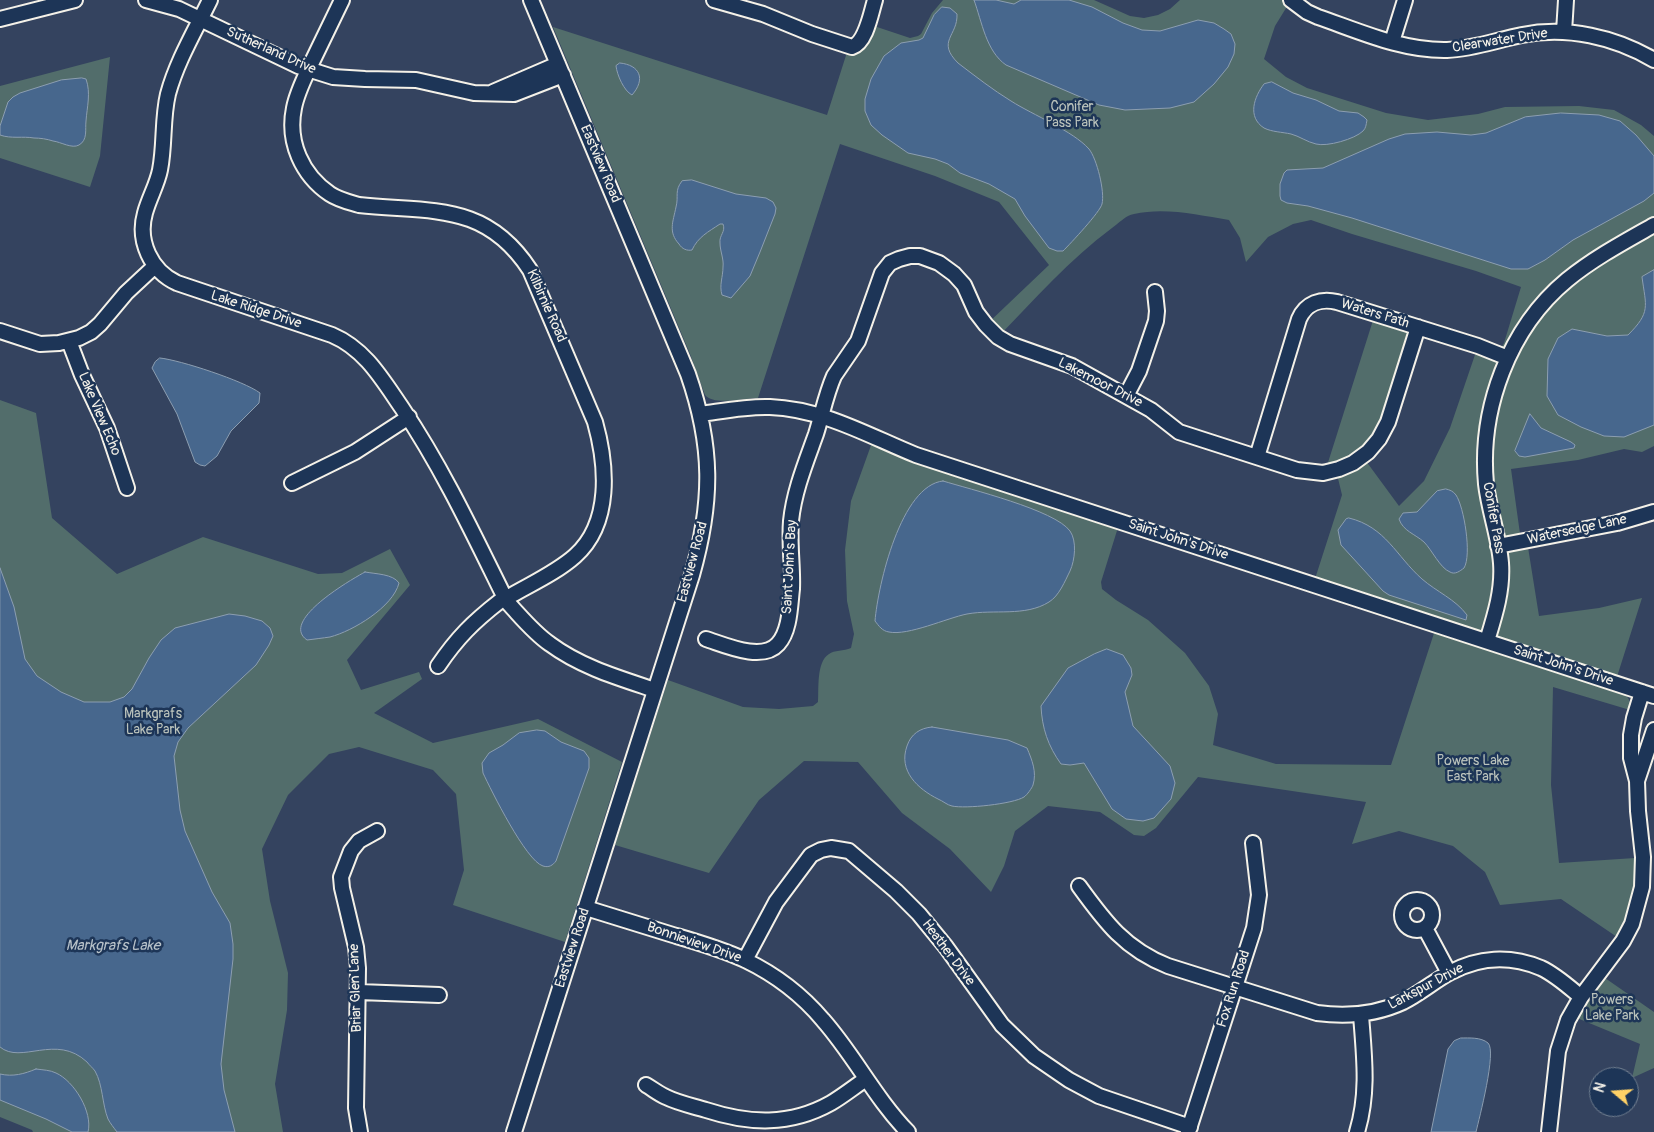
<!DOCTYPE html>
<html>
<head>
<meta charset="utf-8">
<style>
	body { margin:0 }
	#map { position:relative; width:1654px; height:1132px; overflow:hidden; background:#34435f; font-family:Pangolin,sans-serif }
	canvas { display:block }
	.north { position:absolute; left:1589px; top:1067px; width:50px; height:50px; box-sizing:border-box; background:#1d3557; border:1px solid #738091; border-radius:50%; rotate:288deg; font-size:14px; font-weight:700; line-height:20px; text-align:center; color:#f4f1e8 }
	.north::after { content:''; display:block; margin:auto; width:18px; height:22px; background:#ffd166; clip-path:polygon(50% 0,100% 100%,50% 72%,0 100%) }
</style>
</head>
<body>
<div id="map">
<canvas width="1654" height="1132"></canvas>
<div class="north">N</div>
</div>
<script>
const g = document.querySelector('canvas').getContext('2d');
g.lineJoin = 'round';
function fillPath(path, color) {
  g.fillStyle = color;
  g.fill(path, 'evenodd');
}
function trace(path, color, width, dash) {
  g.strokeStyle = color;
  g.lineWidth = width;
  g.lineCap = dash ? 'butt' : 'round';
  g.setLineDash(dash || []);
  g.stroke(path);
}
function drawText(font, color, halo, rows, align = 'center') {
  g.font = font + ' Pangolin,sans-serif';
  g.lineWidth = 5;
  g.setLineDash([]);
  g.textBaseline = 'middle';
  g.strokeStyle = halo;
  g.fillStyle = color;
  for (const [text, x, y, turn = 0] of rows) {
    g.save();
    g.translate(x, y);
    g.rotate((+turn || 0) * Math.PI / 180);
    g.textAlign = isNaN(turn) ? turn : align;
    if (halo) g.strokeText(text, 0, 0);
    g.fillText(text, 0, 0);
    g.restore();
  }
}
fillPath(new Path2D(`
	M943,0H1094L1130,16L1144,18L1158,15L1170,9L1180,0H1291L1275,26L1264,59L1286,77L1307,88L1386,113L1428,120L1478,114L1505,107L1579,106L1614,110L1641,125L1654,136V446L1642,452L1624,449L1578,460L1511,469L1521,541H1527L1539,616L1599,608L1642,598L1615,683C1622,692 1633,698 1630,710L1553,687L1551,785L1559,863L1635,858C1636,887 1630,911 1617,937L1561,899L1500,905L1485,872L1453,846L1399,831L1352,844L1366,802L1198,777L1156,828L1144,836L1134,835L1100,812L1048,806L1015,831L1004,866L991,892L950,849L902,813L858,762L804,761L759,800L709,873L615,845L668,680L743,707L779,709L813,706L818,702C819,690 816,662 829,654C834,650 844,651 851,648L854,634L847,601L845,550L851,501L874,437L1120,521L1101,582L1102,589L1116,600L1148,620L1185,653L1209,686L1218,714L1213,745L1276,764L1391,765L1437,624L1313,585L1342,495L1336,470L1325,472L1375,314L1418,327L1389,418L1363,457L1399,506L1424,481L1450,428L1478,346L1498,353L1504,343L1521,287L1476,271L1352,234L1311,220L1293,224L1268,237L1246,262L1240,238L1229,220C1198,215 1165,207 1134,214C1126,215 1118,224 1112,228C1069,260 1035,299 998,337L986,325L1049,265L999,202L935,176L840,144L758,398C744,398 714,406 705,395L690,354L553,27L827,115L849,46L868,24L910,38L918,36L921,34L932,13Z
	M110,57L100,156L90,187L0,158V86Z
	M0,400L36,413L52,518L117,574L203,537L318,574L342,573L390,549L410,585L347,660L361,690L419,672L422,679L374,713L433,743L538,719L622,762L565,942L453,905L464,870L456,794L433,770L359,747L329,754L288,795L262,849L270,901L288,973L287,1010L275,1084L283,1132H33L32,1130L0,1117Z
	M1605,978L1654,1012V1068L1632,1078L1640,1044L1577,1018Z`), '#526d6b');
const water = new Path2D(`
	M974,0H996L1014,4L1021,0H1069L1092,7L1123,23L1142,30L1160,31L1198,20L1214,23L1224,29L1231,34L1235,44L1234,54L1228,67L1214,84L1194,102L1170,108L1125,110L1099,105L1006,65C986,51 982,22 974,0Z
	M942,7L950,8L957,14C958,36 936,41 958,63C975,76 993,90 1011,101C1033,115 1073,131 1089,149C1097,159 1105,192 1102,204C1100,212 1071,243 1063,251H1057L1049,248L1025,216L1015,199L989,184L960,173L948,164L935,159L908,153L882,135L871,125L865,111V99L871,79L884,56L901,43L919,40L923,38L934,15Z
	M620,63C640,65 646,79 632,95C624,91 617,75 616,66Z
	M82,78L86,79C91,93 87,107 86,121C85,129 88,140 79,145C72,149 61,142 53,141C47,139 40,138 34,138C23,136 11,139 0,135V126L8,102L13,97L20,93L61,80Z
	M1272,82L1293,93L1316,100L1339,111L1358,113L1364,117L1367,120C1366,125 1366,128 1363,131C1355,139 1327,147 1316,144C1307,142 1299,136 1291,134C1282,132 1272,132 1264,128C1247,117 1254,97 1264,84Z
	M1561,113L1599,115L1620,121L1636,135L1654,156V193L1644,201L1573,240L1545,260L1528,269H1511L1352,218L1308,206L1287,203L1281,200L1280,196V184L1284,173L1287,170L1323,168L1389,139L1405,134L1437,132L1471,135L1486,133L1525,117Z
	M692,180L736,194L766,198L773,202L776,208L775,214L760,252L750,276L731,298L722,295C719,285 723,277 723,267C724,259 720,251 720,243C719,235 726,232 723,224H720C708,232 698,237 692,250C687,251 682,249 679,244C668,232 673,222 676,207C679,196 674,191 682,181Z
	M1654,270V425L1624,437L1604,436L1581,427L1558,415L1547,396L1548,359L1558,338L1572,329L1607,336L1628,335C1651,312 1646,307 1642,277Z
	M160,358C180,360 244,381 260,393L259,403L231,431L217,456L205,466L200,465L195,462L177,414L152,368L155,362Z
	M1530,414L1541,428L1571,442L1575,445L1574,448L1525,457L1519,456L1515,451Z
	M943,481C969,489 1055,510 1070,531C1077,541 1075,560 1070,571C1065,581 1059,596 1049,602C1025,617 994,609 967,614C947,618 908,636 889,632C882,631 879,626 875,621C878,585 901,485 943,481Z
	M1446,489C1450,490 1453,491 1456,495C1464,507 1472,555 1464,568C1460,571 1455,575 1450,572C1440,568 1432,550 1424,542C1415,534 1403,531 1399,519L1403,513L1417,512L1437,491Z
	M1349,518C1386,527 1396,556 1422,579C1437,592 1455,599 1467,615L1466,620L1389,595L1383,591L1341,545L1338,530L1346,519Z
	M0,568L14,607L25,659L37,676L61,692L84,702H110L124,697L132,689L149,658L161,640L175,628L229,614L245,616L262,621L270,628L273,636L269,645L256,665L188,728L178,742L174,756L180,810L185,831L212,892L230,923L233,944V959L221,1064L224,1090L235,1132H117C114,1128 110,1123 108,1119C102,1104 103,1085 95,1071C93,1068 89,1065 87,1062C56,1033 21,1065 0,1047Z
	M365,572C376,574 393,574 399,583C393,607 353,631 330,637C323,638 315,639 307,640C279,621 352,579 365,572Z
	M1107,649L1123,655L1131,668L1132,675L1125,692L1133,726L1170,766L1175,783L1171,799L1154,818L1143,821L1126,819L1112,809L1084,763L1070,765L1061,764C1048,746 1042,728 1041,706L1068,668L1094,654Z
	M932,727L1008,740L1027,748C1032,760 1037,772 1033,785C1032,788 1027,795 1024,797C1013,804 965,809 952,806C947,805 943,801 938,799C918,789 898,771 907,746C911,734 920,728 932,727Z
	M537,730L545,731L561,742L584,751L589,758V768L556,861C553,865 549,868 543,866C526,861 491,790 483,773L482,763L489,753L503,745L519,733Z
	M1461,1038C1469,1038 1481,1037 1488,1043C1497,1051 1479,1119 1476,1132H1431L1448,1049L1454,1041Z
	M36,1069C43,1070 50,1070 56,1073C74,1081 93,1112 88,1132H72L46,1119L0,1100V1074C13,1077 24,1074 36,1069Z`);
fillPath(water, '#47678d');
trace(water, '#8c9eb1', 1);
const minor = new Path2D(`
	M146,0L179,9L298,66L333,77L365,79L416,80L474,93L514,94L563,75
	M210,0C195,31 177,61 168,94C162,119 165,145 160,170C157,185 149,198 145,213C137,241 151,271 177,283L332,335C365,349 382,379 402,408C441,466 471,529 502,592
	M342,0C332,21 322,41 312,62C305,77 297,92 294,108C287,142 302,175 330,194C339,200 349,202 359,205C430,213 485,201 530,270L595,422C607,465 612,523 575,556C557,572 533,583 512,595
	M714,0L763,14L812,34L852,47C866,43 871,13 875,0
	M1291,0L1307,12L1318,17C1359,31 1402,51 1447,50C1473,49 1497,40 1522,35C1567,26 1615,37 1654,60
	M0,19L75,0
	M1564,32L1566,0
	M1392,42L1405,0
	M493,92L558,64
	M0,331L40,344L59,343L79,338L91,332L100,324L126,293L155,266
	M69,341L82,375L107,428L127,488
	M1126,396L1139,371L1156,321L1157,311L1155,292
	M701,414C723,411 747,406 770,407C823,409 869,436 916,455L1654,696
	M1257,457L1299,319C1306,303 1321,298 1337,302L1478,346L1508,358
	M292,483L355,452L409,417
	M1498,546L1617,523L1654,512
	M509,604C522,618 534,633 550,644C581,667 619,678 655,690
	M706,639C725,645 762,662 778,644C790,631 790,606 792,589C793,567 789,544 791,521C794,491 806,462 816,434C822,415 826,394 834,376L858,341L882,273L890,263L899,259L910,256H920L939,263L954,274L964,285L976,312L986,325L998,337L1010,344L1072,366L1151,410L1179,432L1297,470L1323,473L1339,469L1353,463L1368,452L1379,439L1388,422L1418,327
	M1487,641C1495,615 1503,590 1501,563C1499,536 1489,511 1486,484C1479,409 1509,328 1567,280C1594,258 1624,242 1654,225
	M438,666C457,638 473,622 500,601
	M1637,781L1654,730
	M1079,886C1105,922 1125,949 1168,966L1317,1013C1347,1017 1375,1015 1403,1002C1419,994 1433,982 1449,973C1478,957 1510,955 1541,968C1556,975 1569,987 1581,997
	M1402 915a15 15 0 1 1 30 0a15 15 0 1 1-30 0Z
	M586,908C615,917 644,926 673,935C697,942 722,949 745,960C774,974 802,995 823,1020C854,1055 875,1098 908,1132
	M1425,928L1449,973
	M745,960L776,902L811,855L821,850L831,848L849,851L896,891L919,914L946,947L1002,1025L1034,1056L1069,1080L1099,1096L1190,1127
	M359,992L439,995
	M646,1085C653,1089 659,1094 666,1097C678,1103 693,1106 706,1110C749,1124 790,1126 831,1103C843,1096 854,1087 866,1079
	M360,1132L356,1108L358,968L356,947L342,888L341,877L351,851L359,841L377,831
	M514,1132L692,575C713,501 713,446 688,374L531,0
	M1188,1132L1254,928L1259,895L1253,843
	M1357,1132C1369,1093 1364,1055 1361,1015
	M1549,1132L1558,1051L1568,1020L1581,997L1623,941L1632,924L1642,887L1643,857L1638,811L1637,781L1631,758V735L1634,718L1642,692`);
trace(minor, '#f4f1e8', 18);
trace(minor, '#1d3557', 14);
drawText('14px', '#f4f1e8', '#1d3557', [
	["Clearwater Drive",1500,41,-9],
	["Sutherland Drive",271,51,24],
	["Eastview Road",600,164,67],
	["Kilbirnie Road",546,306,66],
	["Lake Ridge Drive",256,310,18],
	["Waters Path",1375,314,17],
	["Lakemoor Drive",1100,383,27],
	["Lake View Echo",99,414,67],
	["Conifer Pass",1493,518,80],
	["Watersedge Lane",1577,530,-12],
	["Saint John's Drive",1178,540,18],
	["Eastview Road",693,562,-75],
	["Saint John's Bay",790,567,-87],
	["Saint John's Drive",1563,666,18],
	["Bonnieview Drive",694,943,19],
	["Eastview Road",573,948,-72],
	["Heather Drive",948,953,53],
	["Larkspur Drive",1426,987,-28],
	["Briar Glen Lane",356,988,-92],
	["Fox Run Road",1234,989,-72]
]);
drawText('14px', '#bbc3bc', '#1d3557', [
	["Conifer",1072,107],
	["Pass Park",1072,123],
	["Markgrafs",153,714],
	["Lake Park",153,730],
	["Powers Lake",1473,761],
	["East Park",1473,777],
	["Powers",1612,1000],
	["Lake Park",1612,1016]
]);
drawText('italic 15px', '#b7c1c8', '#1d3557', [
	["Markgrafs Lake",113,946]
]);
</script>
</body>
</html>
